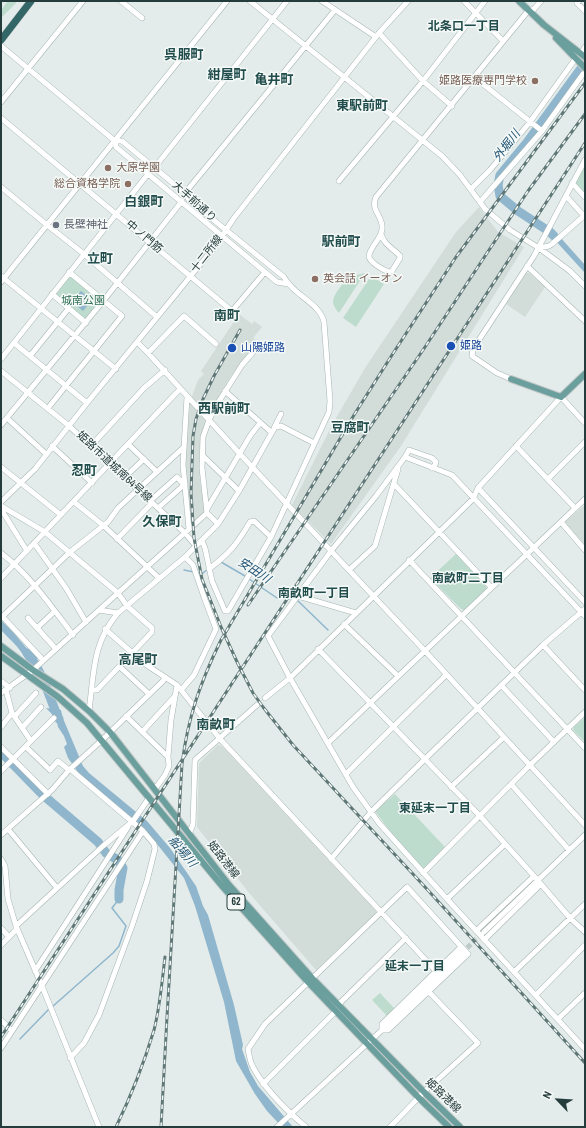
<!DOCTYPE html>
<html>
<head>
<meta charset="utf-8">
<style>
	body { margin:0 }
	#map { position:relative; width:586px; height:1128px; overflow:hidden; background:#e3ecea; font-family:"Archivo Narrow",sans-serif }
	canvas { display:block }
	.frame { position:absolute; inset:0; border:2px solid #243c3b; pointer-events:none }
	.north { position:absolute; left:538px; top:1080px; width:40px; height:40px; -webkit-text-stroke:3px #f4f9f7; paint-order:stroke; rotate:295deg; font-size:11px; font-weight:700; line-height:16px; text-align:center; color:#243c3b }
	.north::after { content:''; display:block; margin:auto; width:14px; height:18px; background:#243c3b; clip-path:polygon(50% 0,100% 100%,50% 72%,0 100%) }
</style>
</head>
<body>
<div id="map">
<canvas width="586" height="1128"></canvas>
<div class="frame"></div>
<div class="north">N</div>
</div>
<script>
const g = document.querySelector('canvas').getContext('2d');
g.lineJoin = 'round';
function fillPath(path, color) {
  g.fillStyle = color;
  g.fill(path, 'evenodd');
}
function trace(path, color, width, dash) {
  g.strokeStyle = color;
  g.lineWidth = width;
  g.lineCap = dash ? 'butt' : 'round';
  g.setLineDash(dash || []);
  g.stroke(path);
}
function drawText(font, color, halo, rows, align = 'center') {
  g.font = font + ' "Archivo Narrow","Noto Sans JP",sans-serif';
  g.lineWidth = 3;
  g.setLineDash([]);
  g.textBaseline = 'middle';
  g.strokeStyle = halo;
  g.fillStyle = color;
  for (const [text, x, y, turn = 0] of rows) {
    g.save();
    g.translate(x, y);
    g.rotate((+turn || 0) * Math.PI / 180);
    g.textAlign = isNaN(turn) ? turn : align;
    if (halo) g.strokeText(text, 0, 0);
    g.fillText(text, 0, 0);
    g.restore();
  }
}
fillPath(new Path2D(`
	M479,207L498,232L524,247L401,446L331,544L292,505L332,425L365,368L456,232Z
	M526,273H529L545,287L525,317L506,304Z
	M239,314L252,324L254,321L262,327L253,338L258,342L231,376L208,415L202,433L199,454L200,481L206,512L192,524L190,522L185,462L190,402L198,380L204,374L201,371Z
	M585,505V545L565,522Z
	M218,745L222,746L376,911V913L316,970L250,894L197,827L199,763Z`), '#d2dcd9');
fillPath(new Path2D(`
	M8,1H16V3L1,18V10Z
	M585,164V194L575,184Z
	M365,273L339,313C336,310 334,307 333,302C333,294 346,279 352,276C356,275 361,274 365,273Z
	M70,276L100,300L85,319L55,294Z
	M371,276L384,284L356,327L343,318Z
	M456,554L486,586V589L464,610L461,609L430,578Z
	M585,717V742L573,730L574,727Z
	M395,794L445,847L424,868L420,867L392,834L375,811Z
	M380,993L395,1009L387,1016L372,1000Z`), '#bedccd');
fillPath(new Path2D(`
	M552,228L585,265V273L554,239L548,235Z
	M81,291L92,300L83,311L72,302Z
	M1,620L13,632L29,651L39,657L32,664H28C21,648 12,642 1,630Z
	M46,708L61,710L62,716L83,766L89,773L147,821L170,848L196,886L203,906L208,915L234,1005L243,1045L242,1049L250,1072L258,1086L293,1127H282L267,1111L255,1094L236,1061L224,1002L195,906L184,878L157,844L137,822L80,775L68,758L64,747L67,744L64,736L58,727L56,718Z`), '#8fb6cd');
trace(new Path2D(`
	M221,562L245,576
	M184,570L194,572
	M197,573H203L208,569
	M249,579L277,598L293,599
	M297,600L328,630
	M52,1007L113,953L119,946L126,926L112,908L119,899
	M20,1039L49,1009`), '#8fb6cd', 1.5);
trace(new Path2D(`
	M554,236L550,232L518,211L500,196L498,185L500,175L528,141L585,63
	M27,653C43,671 49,698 59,719
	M1,752L43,795L98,842L106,853L118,860L123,868L119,890V899`), '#8fb6cd', 9);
trace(new Path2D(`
	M462,953L483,932`), '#bdc9c7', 5, [5, 2.5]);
const minor = new Path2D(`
	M121,1L142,18
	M250,1L442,156L460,175L485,209L510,230L539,248L570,271L585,286
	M322,1L376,37
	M464,1L503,41
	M579,1L577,3L585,11
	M379,33L423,81L452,106
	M1,46L115,141L116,147L265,272L277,282L288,284
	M581,54L585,47
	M474,77L542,131
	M1,102L83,1
	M1,118L232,311
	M115,141H122L185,193L189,200L284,277C293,295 320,303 324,322L330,401L329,412L271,537L228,611H225L212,581L205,548L202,541
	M155,167L287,1
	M339,181L423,81L485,1
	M572,183L585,197
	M1,187L47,225L84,254L157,317
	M471,189L490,170L530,122L576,58
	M185,193L335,10
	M566,196L585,217
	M480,202L542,131L583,74
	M381,234C384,245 393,248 400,256V258L392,271L389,272C383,270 371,263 369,257C368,249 382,238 382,229C384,217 370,211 376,197L528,11L534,9L541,1
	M539,248L549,246L552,244L585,215
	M527,266L585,321
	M1,276L116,369
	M1,282L227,1
	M52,294L86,323
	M234,315L232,311L265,272
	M137,342L148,353L240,454L425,651L585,825
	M14,343L87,403
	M148,353L184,316L216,344
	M30,356L69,308
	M1,359L148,174
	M1,371L68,425L185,533L196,546
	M511,379L497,373L472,356L473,349L534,256L585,160
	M225,391L271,432
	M187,397L183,465L189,529
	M48,408L122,316L69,272
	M7,418L46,454
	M1,425L104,300L182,201
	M274,428L281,414
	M128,444L157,472
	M52,446L92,483
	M91,446L144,388L165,370
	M516,446L575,508
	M203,456L239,491
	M405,457L376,496L331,551L268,636L290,678L353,787L379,823L447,899L585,1049
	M1,467L61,515
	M432,468L435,465L436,462L432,458L409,450L405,457L452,475L585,616
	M125,477L144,459
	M548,479L585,442
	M394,484L491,587
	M478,488L585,602
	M150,501L177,477L184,485
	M1,502L35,469L87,403L216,245L234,218L379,33L408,1
	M74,502L104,526L159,578
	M1,506L45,532L118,593L127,606L152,628V632L97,690H92
	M158,508L185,484
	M1,509L27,551
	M207,509L250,436L260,423
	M561,522L585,550
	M218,524L207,513L202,468L203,437L209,420L216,406L242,365L260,344
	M117,539L152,503
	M34,543L66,588L86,622
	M1,553C30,575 51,606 73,635
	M409,560L585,748
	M209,569C230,553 237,544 250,522L254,521L271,537
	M349,570L375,546L398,469
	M1,578L180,389
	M298,596L356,613
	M99,610L207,513
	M1,615L43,660
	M3,616L70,552L108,522L118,508L184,447
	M28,618L56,649
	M344,624L398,676
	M37,628L55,611
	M105,629L145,664L177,685L171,720L168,757L169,766L165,775L155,789
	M543,645L585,690
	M318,649L480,816L534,876L570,918L585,932
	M120,667L149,694
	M1,681L10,688
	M177,685L220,739L436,971
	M501,685L554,742
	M182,689L194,675L216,629L204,597L193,565L185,557
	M6,690L12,713L31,741
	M1,693L33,670L99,610L118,613
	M265,698L290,678L473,499L478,488L561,397L585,423
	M89,711C94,674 92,643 118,613L185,557L218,524L239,491L275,427L281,426L314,443
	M15,716L36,693
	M126,716L168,757
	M1,727L12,713
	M22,728L41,707
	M142,732L175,696
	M328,743L585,499
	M1,747L48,794
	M26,747L50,770L58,761L69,770
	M70,769L143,831L154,844L155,849L147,881L132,926L99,1015L84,1043L70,1058
	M1,771L54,718
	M346,774L393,727L446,675
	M511,784L569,850
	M451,787L504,737
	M8,829L57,888
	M189,834L193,824L195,760L257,705
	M1,835L52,790L69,770L102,740L163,681L165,677
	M1,859L5,866L8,899L16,926L42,986L99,1127
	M331,859L371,812L424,760L543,645L585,609
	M423,873L530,765L585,712
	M447,899L505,844
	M1,928L9,937
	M476,931L534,876
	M484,932L585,835
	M484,940L541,884
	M1,945L16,930V926L103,846L133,821L149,798
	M35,971L128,827
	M514,972L585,904
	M536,995L585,945
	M338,1005L406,938
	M558,1019L585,993
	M1,1020L12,1031
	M382,1030V1024L461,947
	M1,1048L143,831
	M263,1084L335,1012
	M277,1127L382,1030L462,953
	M306,1127C286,1110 265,1090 253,1067C250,1062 249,1055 248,1049L265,1024L407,887L468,954L388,1030H382
	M390,1127L424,1092L478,1043L429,992`);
const major = new Path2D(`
	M519,1L544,25L585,57
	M556,38L585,68
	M511,379L561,397L585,374
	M1,646L33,670L63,689L89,711L110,732L229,885L312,978L424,1092L460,1127
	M1,656L58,697L87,723L223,887L308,982L418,1097L449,1127`);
const highway = new Path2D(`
	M1,40L31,1`);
trace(minor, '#a6b4b2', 6);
trace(major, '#c2c8c8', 8);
trace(highway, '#c2c8c8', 8);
trace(minor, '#fff', 5);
trace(major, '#6b9f9d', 6);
trace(highway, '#326667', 7);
const rail = new Path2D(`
	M240,330L214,376L203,399L196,419L193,436L191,493L194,538L202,579L221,627L238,664L253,693L263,707L293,745L425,887L585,1063
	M248,605L423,350L528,191L585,114
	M1,1037L585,143
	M116,1127C131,1096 144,1063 154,1030C160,1007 162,981 165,957
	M161,1127L167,1017L182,764C188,717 200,683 221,640L354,415L392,355L456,257L585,83`);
trace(rail, '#5f7877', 3);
trace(rail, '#f4f9f7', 1.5, [4.5]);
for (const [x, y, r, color] of [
	[535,81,4,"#8d6e63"],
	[108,168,4,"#8d6e63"],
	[128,184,4,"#8d6e63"],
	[56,225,4,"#6b7280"],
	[315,279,4,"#8d6e63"],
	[451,346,5,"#1a4fb4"],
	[232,348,5,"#1a4fb4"]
]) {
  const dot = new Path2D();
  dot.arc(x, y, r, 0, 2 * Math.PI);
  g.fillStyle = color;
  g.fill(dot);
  trace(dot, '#f4f9f7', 1.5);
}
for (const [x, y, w] of [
	[236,902,18]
]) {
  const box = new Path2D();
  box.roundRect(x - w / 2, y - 8, w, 16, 3);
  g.fillStyle = '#f4f9f7';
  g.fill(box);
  trace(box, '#243c3b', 1);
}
drawText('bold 10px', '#243c3b', null, [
	["62",236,902]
]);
drawText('11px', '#785e54', '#f4f9f7', [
	["姫路医療専門学校",527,81],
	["大原学園",116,168,"left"],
	["総合資格学院",120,184],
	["英会話 イーオン",323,279,"left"]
], 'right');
drawText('11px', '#243c3b', '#f4f9f7', [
	["大手前通り",194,202,42],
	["中ノ門筋",144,237,40],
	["十二所線",207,254,-52],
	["姫路市道城南64号線",114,467,43],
	["姫路港線",223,860,52],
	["姫路港線",443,1096,44]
]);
drawText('11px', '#5b616d', '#f4f9f7', [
	["長壁神社",64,225]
], 'left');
drawText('11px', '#317158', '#f4f9f7', [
	["城南公園",83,301]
]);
drawText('11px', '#164399', '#f4f9f7', [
	["姫路",460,346],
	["山陽姫路",241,348]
], 'left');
drawText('bold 12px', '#214d4c', '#f4f9f7', [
	["北条口一丁目",464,27],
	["南畝町二丁目",468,579],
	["南畝町一丁目",314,594],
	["東延末一丁目",435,809],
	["延末一丁目",415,967]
]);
drawText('italic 12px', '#225474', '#f4f9f7', [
	["外堀川",507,146,-53],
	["安田川",254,571,33],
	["船場川",182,852,50]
]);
drawText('bold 13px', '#214d4c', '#f4f9f7', [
	["呉服町",184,56],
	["紺屋町",227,76],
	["亀井町",274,81],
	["東駅前町",362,107],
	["白銀町",144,203],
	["駅前町",341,243],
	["立町",100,260],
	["南町",227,317],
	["西駅前町",224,410],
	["豆腐町",350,429],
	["忍町",84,472],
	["久保町",162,523],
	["高尾町",138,661],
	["南畝町",216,726]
]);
</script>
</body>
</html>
